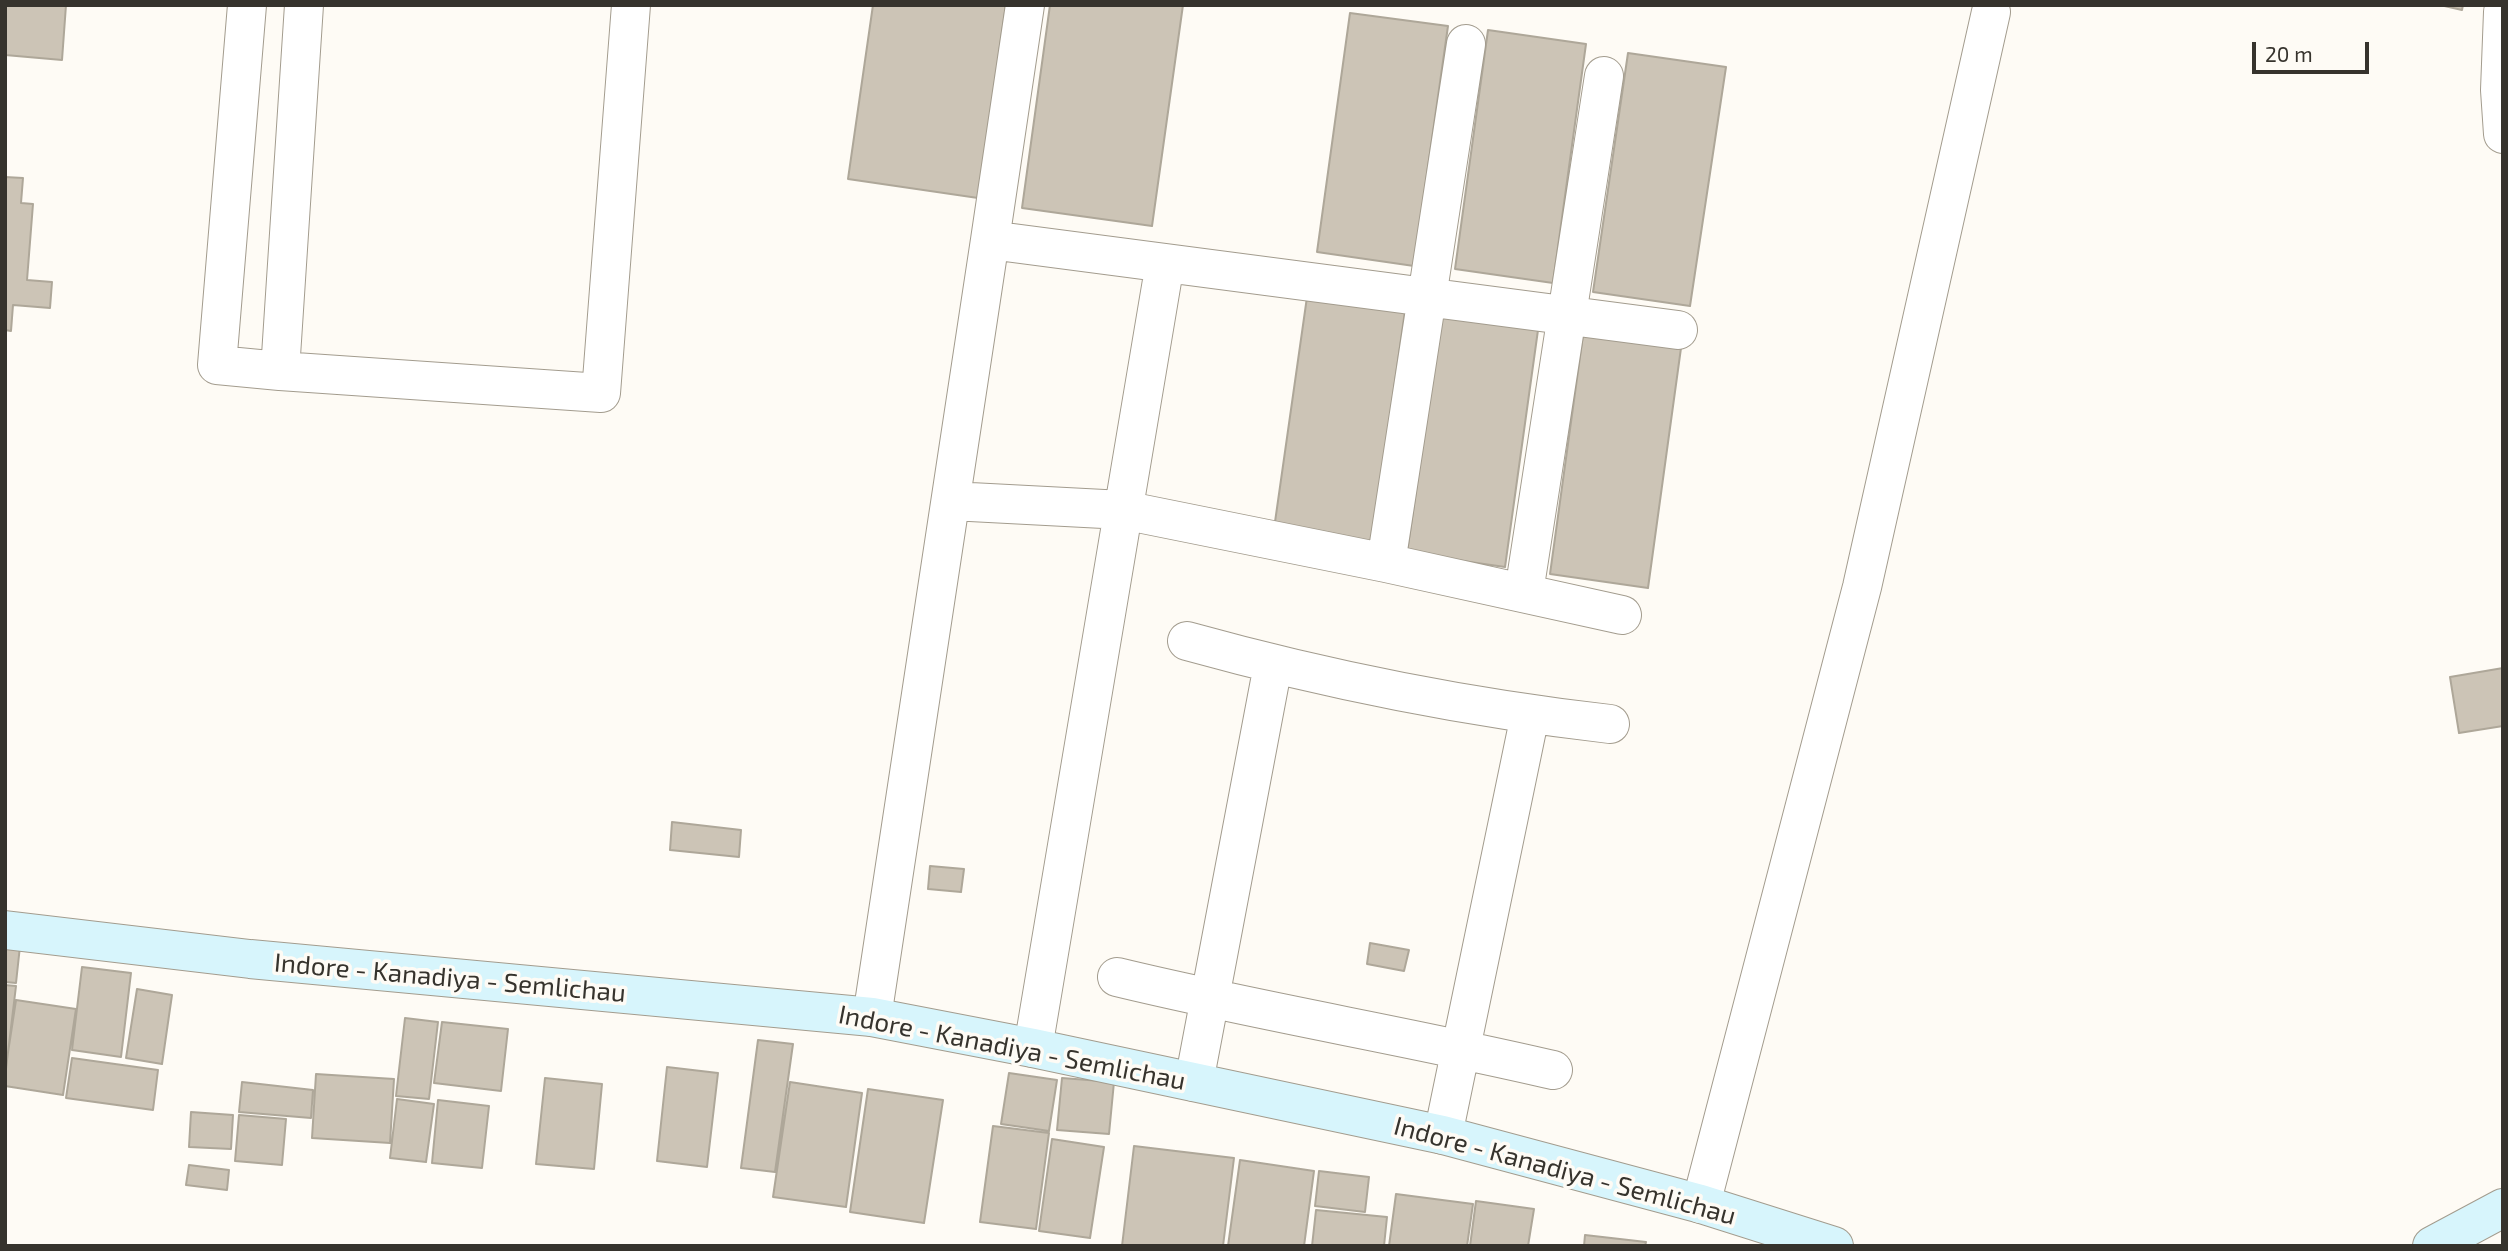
<!DOCTYPE html>
<html>
<head>
<meta charset="utf-8">
<style>
	body { margin:0 }
	#map { position:relative; width:2508px; height:1251px; overflow:hidden; background:#fefbf5; font-family:"Exo 2",sans-serif }
	canvas { display:block }
	.frame { position:absolute; inset:0; border:7px solid #36332d; pointer-events:none }
	.scale { position:absolute; left:2252px; top:42px; width:117px; height:32px; box-sizing:border-box; border:4px solid #36332d; border-top:0; padding-left:9px; font-size:21px; line-height:24px; white-space:nowrap; color:#36332d; -webkit-text-stroke:5px #fefbf5; paint-order:stroke }
</style>
</head>
<body>
<div id="map">
<canvas width="2508" height="1251"></canvas>
<div class="frame"></div>
<div class="scale">20 m</div>
</div>
<script>
const g = document.querySelector('canvas').getContext('2d');
g.lineJoin = 'round';
function fillPath(path, color) {
  g.fillStyle = color;
  g.fill(path, 'evenodd');
}
function trace(path, color, width, dash) {
  g.strokeStyle = color;
  g.lineWidth = width;
  g.lineCap = dash ? 'butt' : 'round';
  g.setLineDash(dash || []);
  g.stroke(path);
}
function drawText(font, color, halo, rows, align = 'center') {
  g.font = font + ' "Exo 2",sans-serif';
  g.lineWidth = 7;
  g.setLineDash([]);
  g.textBaseline = 'middle';
  g.strokeStyle = halo;
  g.fillStyle = color;
  for (const [text, x, y, turn = 0] of rows) {
    g.save();
    g.translate(x, y);
    g.rotate((+turn || 0) * Math.PI / 180);
    g.textAlign = isNaN(turn) ? turn : align;
    if (halo) g.strokeText(text, 0, 0);
    g.fillText(text, 0, 0);
    g.restore();
  }
}
const building = new Path2D(`
	M5,5H66L62,60L5,55Z
	M873,5H1006L978,198L848,179Z
	M1050,5H1183L1152,226L1022,208Z
	M2440,5H2463L2462,10Z
	M1350,13L1448,26L1414,266L1317,252Z
	M1488,30L1586,44L1553,283L1455,269Z
	M1628,53L1726,67L1690,306L1593,292Z
	M5,177L23,178L21,203L33,204L27,280L52,282L50,308L13,305L11,331L5,330Z
	M1308,290L1406,304L1372,544L1274,529Z
	M1441,316L1538,330L1505,567L1407,553Z
	M1583,335L1681,348L1648,588L1550,574Z
	M2503,668V726L2459,733L2450,677Z
	M672,822L741,830L739,857L670,850Z
	M930,866L964,869L961,892L928,889Z
	M1370,943L1409,950L1404,971L1367,964Z
	M5,945L20,946L16,983L5,982Z
	M82,967L131,973L121,1057L72,1050Z
	M5,985L16,986L6,1069H5Z
	M137,989L172,995L162,1064L126,1058Z
	M16,1000L76,1009L63,1095L5,1086V1072Z
	M405,1018L438,1022L429,1099L396,1096Z
	M442,1022L508,1029L501,1091L434,1083Z
	M758,1040L793,1044L775,1172L741,1168Z
	M72,1058L158,1070L153,1110L66,1098Z
	M667,1067L718,1073L707,1167L657,1161Z
	M1009,1073L1057,1080L1049,1131L1001,1124Z
	M316,1074L394,1079L390,1143L312,1138Z
	M545,1078L602,1084L594,1169L536,1164Z
	M1062,1078L1114,1082L1109,1134L1057,1130Z
	M242,1082L313,1090L311,1118L239,1112Z
	M790,1082L862,1093L846,1207L773,1197Z
	M868,1089L943,1100L924,1223L850,1212Z
	M397,1099L434,1104L426,1162L390,1158Z
	M438,1100L489,1106L482,1168L432,1163Z
	M191,1112L233,1115L231,1149L189,1147Z
	M239,1115L286,1119L282,1165L235,1161Z
	M993,1126L1049,1133L1036,1229L980,1222Z
	M1052,1139L1104,1147L1090,1238L1039,1231Z
	M1134,1146L1234,1158L1223,1246H1122Z
	M1240,1160L1314,1171L1304,1246H1228Z
	M189,1165L229,1170L227,1190L186,1185Z
	M1319,1171L1369,1177L1365,1212L1315,1206Z
	M1396,1194L1473,1204L1467,1246H1389Z
	M1476,1201L1534,1209L1528,1246H1470Z
	M1316,1210L1387,1217L1384,1246H1312Z
	M1585,1235L1646,1242L1645,1246H1584Z`);
fillPath(building, '#ccc4b6');
trace(building, '#aea799', 2);
const street = new Path2D(`
	M247,5L217,365L280,371
	M304,5L280,371L601,393L631,5
	M2503,12L2500,90L2503,134
	M990,240L1025,5
	M951,501L1123,510L1386,563L1622,615
	M1386,563L1466,44
	M1524,592L1604,76
	M1187,641C1324,679 1469,708 1610,724
	M1117,977C1261,1012 1408,1036 1553,1070
	M872,1017L990,240L1678,330
	M1033,1048L1165,263
	M1194,1082L1273,665
	M1443,1135L1530,715
	M1701,1204L1862,587L1991,12`);
const secondary = new Path2D(`
	M5,930L250,959L872,1017L1033,1048L1443,1135L1701,1204L1834,1246
	M2432,1246L2503,1208`);
trace(street, '#a39c8e', 40);
trace(secondary, '#a39c8e', 40);
trace(street, '#fff', 38);
trace(secondary, '#d7f5fc', 38);
drawText('26px', '#36332d', '#fefbf5', [
	["Indore - Kanadiya - Semlichau",450,978,5],
	["Indore - Kanadiya - Semlichau",1012,1048,11],
	["Indore - Kanadiya - Semlichau",1565,1171,15]
]);
</script>
</body>
</html>
